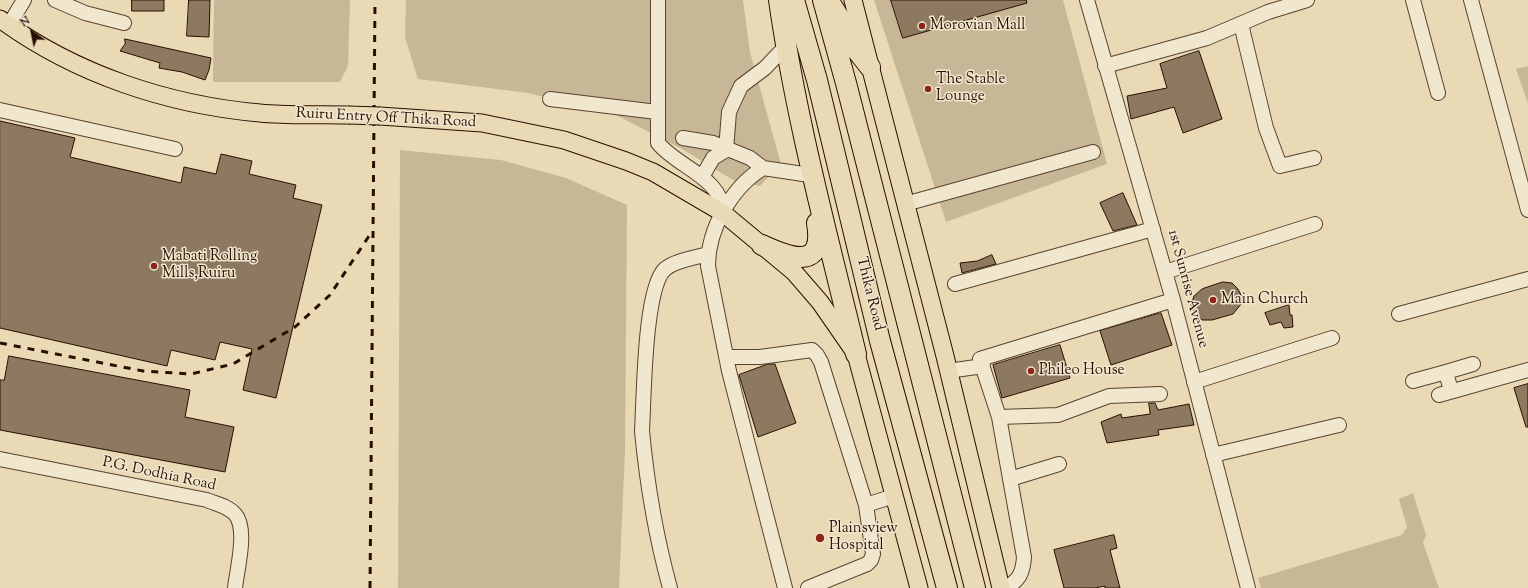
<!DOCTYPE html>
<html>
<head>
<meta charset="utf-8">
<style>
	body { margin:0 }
	#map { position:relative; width:1528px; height:588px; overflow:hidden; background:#e9dab5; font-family:"Sorts Mill Goudy",serif }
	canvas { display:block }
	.north { position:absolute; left:12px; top:12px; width:40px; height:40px; -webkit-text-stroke:3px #f1e7cf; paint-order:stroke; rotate:327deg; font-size:11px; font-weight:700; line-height:16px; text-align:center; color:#280f03 }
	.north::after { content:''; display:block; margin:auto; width:14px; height:18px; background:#280f03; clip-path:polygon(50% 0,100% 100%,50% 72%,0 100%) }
</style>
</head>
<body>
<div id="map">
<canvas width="1528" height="588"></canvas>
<div class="north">N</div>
</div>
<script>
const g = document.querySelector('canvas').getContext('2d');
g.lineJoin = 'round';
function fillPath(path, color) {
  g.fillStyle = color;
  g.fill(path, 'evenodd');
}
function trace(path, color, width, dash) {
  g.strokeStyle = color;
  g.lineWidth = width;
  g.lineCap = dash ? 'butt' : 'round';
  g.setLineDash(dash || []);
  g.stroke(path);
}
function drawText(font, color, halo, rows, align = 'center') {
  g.font = font + ' "Sorts Mill Goudy",serif';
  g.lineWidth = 3;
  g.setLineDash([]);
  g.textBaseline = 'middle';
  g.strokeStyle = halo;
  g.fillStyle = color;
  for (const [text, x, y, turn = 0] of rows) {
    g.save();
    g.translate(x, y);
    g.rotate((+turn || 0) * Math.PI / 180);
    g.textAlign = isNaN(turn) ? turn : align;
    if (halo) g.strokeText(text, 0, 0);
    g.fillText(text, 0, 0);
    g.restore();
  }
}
fillPath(new Path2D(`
	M214,0H350L348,66L340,82H213Z
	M406,0H743L750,52L781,164L760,186L733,180L682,149L616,115L528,93L418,79L405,37Z
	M874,0H1063L1107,164L946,222Z
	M1528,66V103L1516,69Z
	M400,150L501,160L566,178L627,205L625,452L619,588H398Z
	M1413,493L1426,535L1423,543L1439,588H1261L1258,578L1402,535L1407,527L1399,499Z`), '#c8b797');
const building = new Path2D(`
	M132,0H164V11H132Z
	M189,0H210L209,37L187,36Z
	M891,0H1026L1027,3L903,38Z
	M125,39L211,58L209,70L205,80L182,72L159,68L160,63L120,51L125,44Z
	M1199,51L1222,119L1183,133L1174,107L1131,119L1127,96L1167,88L1160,64Z
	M0,121L75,138L70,157L181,183L184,167L216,174L221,154L252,161L249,174L296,185L293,198L322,205L276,398L243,390L252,349L220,342L215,360L171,350L167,366L0,328Z
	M1123,193L1137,225L1113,231L1100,203Z
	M992,255L996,264L962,273L960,263L977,261Z
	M1223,282L1232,283L1238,289L1242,297V303L1233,314L1212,320H1202L1195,314L1191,305L1194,296L1202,289Z
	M1289,305L1290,315H1292L1293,327L1284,328L1281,322L1270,325L1265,313Z
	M1161,313L1172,345L1111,365L1100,331Z
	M1060,345L1070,378L1002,398L993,365Z
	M9,356L190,390L185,417L234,427L225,472L0,430V380H4Z
	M768,364H775L796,423L758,437L739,375Z
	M1528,384V427H1526L1514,388Z
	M1149,403H1155L1158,410L1189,404L1194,425L1158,430L1159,435L1107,443L1101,422L1121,414L1122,418L1150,414Z
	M1114,535L1117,548L1110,550L1120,588H1105V586L1095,588H1064L1054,550Z`);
fillPath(building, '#8c7960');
trace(building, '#280f03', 1);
const minor = new Path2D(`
	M55,0L85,13L124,23
	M658,0V143C677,167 723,178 723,213
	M1087,0L1173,300L1248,588
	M1413,0L1438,93
	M1471,0L1528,210
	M1241,24L1266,128L1280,166L1314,158
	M9,25L24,0
	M1105,66L1207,38L1268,12L1307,0
	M550,99L657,112
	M0,110L175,149
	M683,138L713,143L750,158L763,168L810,175
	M763,168C731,188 708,229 708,266L729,371L785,588
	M702,177L713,158L726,150L729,112L741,86L765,68L786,46
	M905,204L1093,152
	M1165,272L1315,224
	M955,284L1153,229
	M1399,314L1528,279
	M726,357H760L812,350L817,355L821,362L866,505L873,554L871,560L867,564L808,588
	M948,371L983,366
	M1446,372L1473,364
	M1413,381L1446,372L1451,391
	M1194,382L1332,338
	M1439,395L1528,370
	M999,417L1058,415L1109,396L1160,394
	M1213,455L1339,425
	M0,459L207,500C216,504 228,506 235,514C248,529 237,569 235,588
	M1010,479L1059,464
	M866,505L894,496
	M670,588C656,537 647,484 642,431C644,400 644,288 665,269C676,260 695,258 708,254
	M1005,588C1019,581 1023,573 1024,557L999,417L980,359L1173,300`);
const major = new Path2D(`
	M853,0L945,356L1001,588
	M0,19C75,74 168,105 260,113C289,116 319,114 348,115
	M380,116L482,123L564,140L626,161L653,172L723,213L794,272L820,302L856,354L919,588`);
const highway = new Path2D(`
	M779,0C796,120 828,237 856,354
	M794,0L817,80L880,341L947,588
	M823,0L846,83L975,588
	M830,3L844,25L855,48L870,67
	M762,245C790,258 825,271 817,223`);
trace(minor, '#584230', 16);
trace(major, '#280f03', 19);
trace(highway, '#280f03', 22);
trace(minor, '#f1e7cf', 14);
trace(major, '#e9dab5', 17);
trace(highway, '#e9dab5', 20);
trace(new Path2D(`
	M0,343L143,371L191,374L233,364L295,327L330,295L371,233
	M370,588L375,0`), '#280f03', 3, [7, 7]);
const majorBridge = new Path2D(`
	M348,115L380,116`);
trace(majorBridge, '#280f03', 19, []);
trace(majorBridge, '#e9dab5', 17);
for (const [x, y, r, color] of [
	[922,26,4,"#8f2418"],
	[928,89,4,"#8f2418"],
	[154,266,4,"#8f2418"],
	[1213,300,4,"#8f2418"],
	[1031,371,4,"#8f2418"],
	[820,538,5,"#8f2418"]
]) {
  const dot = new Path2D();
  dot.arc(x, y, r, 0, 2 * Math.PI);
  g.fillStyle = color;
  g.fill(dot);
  trace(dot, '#f1e7cf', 1.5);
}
drawText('15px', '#280f03', '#f1e7cf', [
	["Morovian Mall",930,26],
	["The Stable",936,80],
	["Lounge",936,97],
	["Mabati Rolling",162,257],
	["Mills,Ruiru",162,274],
	["Main Church",1221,300],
	["Phileo House",1039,371],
	["Plainsview",829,529],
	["Hospital",829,546]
], 'left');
drawText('15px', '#280f03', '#f1e7cf', [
	["Ruiru Entry Off Thika Road",386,119,3],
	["1st Sunrise Avenue",1187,289,75],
	["Thika Road",869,294,76],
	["P.G. Dodhia Road",159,475,12]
]);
</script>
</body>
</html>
